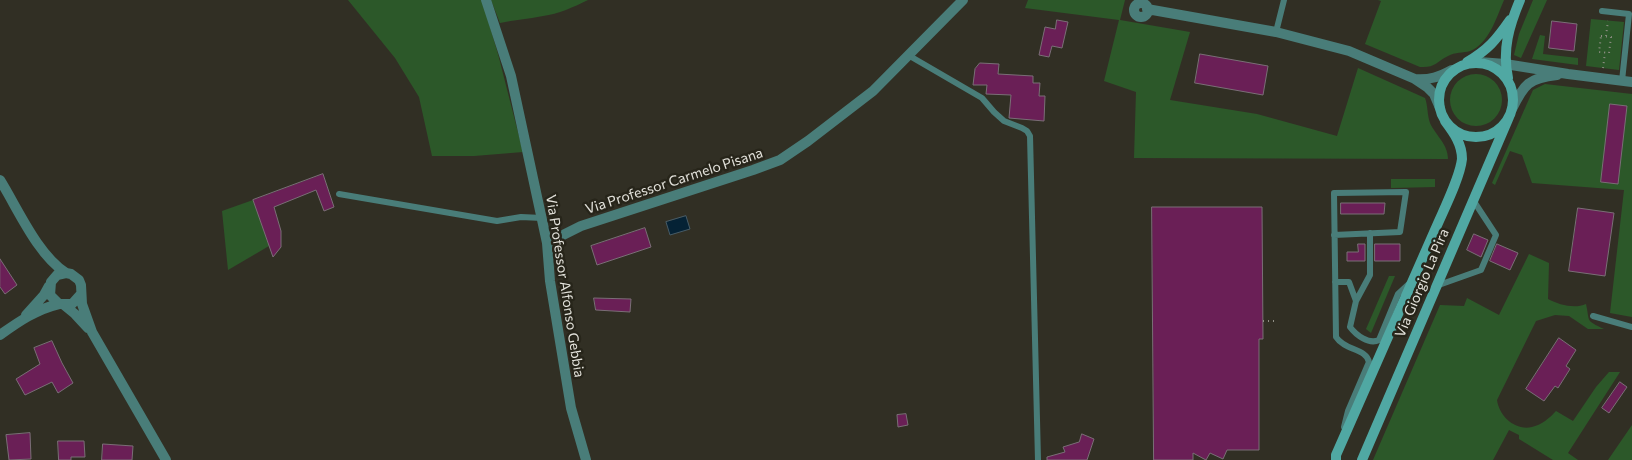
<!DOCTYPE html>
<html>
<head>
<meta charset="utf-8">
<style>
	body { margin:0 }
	canvas { display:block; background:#312f24 }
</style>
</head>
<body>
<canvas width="1632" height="460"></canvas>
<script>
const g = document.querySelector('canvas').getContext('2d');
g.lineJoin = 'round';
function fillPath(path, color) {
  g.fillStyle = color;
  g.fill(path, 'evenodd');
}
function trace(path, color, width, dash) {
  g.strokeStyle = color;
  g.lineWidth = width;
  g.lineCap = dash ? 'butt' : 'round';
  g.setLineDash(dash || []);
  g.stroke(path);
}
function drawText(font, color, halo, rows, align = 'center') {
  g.font = font + ' Commissioner,sans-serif';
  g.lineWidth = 5;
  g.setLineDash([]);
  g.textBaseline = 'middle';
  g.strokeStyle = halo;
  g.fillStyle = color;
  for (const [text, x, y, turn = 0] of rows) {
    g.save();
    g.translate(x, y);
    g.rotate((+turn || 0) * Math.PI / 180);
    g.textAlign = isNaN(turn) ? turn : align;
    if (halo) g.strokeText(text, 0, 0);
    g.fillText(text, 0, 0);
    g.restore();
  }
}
fillPath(new Path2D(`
	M348,0H482L498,54L523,152L474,156H432L419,97L395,58Z
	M491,0H588C574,7 558,14 543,16C528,19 514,20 500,23Z
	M1028,0H1125L1120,20L1190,32L1170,100L1257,114L1337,136L1358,68L1425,98C1428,106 1427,115 1430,123C1436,136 1448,144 1448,159L1134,158L1136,92L1104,81L1119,20L1025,8Z
	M1378,0H1504C1497,16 1489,44 1470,51C1463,53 1455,52 1448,56C1436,62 1435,68 1420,67L1365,44L1381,1Z
	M1533,0H1547L1521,58L1514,55L1519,34Z
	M1591,19L1624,22L1619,70L1586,66Z
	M1540,35L1545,36L1543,54L1578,58V65L1532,59Z
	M1450 100a26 26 0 1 1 52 0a26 26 0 1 1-52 0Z
	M1545,84L1632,94V317L1610,313L1624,190L1532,183L1522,155L1510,151L1495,185L1492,183L1533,90Z
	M1391,179H1435V187L1391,188Z
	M253,200L269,246L228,270L222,211Z
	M1529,254L1549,263L1548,299C1559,305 1575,309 1586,304C1590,322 1585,320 1604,329H1588L1569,316L1555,315L1536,321L1497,400C1499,416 1515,431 1532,427C1541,425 1550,418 1556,411L1573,421L1596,387L1609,372H1620L1568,453L1578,460H1553L1519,439V435L1509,430L1493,460H1373L1440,305L1464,306L1467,298L1499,315Z
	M1389,276H1395L1371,333L1366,329Z
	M1632,425V460H1608Z`), '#2c5829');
const water = new Path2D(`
	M686,216L690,229L670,235L666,222Z`);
fillPath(water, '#052235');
trace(water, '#475b66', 1);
const building = new Path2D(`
	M1057,20L1068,22L1062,48L1052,46L1049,57L1039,55L1045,27L1055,29Z
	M1552,21L1577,24L1574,51L1549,48Z
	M1200,54L1268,66L1263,95L1195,83Z
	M980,63L999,64L998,74L1033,76V83H1040L1039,96H1045L1044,121L1009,118L1011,95L986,94L987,85H973L975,69Z
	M1610,104L1627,106L1618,184L1601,182Z
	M323,174L334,207L324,211L316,190L274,207L281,231V247L273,257L253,200Z
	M1341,203H1385L1384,214H1341Z
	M1152,207H1262L1263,339H1259V450H1227L1223,459L1210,453L1206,460L1193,453V460H1154Z
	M1578,208L1614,213L1605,276L1569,271Z
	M645,228L651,247L597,265L591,246Z
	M1474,234L1488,240L1481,257L1467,250Z
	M1358,244H1365V261H1347V252H1358Z
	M1375,244H1400V261H1375Z
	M1497,244L1518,253L1510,270L1490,261Z
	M0,259L17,285L5,294L0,287Z
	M594,298L631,299L630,312L596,310Z
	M1559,338L1576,350L1566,366L1570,369L1558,388L1555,386L1544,401L1526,389Z
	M52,341L62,363L73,383L58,393L52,382L25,395L16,379L40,364L34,348Z
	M1620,382L1627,387L1609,413L1602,408Z
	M906,414L908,425L898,427L897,415Z
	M30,433L31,459L9,460L6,435Z
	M1082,434L1094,439L1087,460H1047V457L1065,452L1063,447L1079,442Z
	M58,441H84L85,457H71V460H59Z
	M103,444L133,446L132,460H102Z`);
fillPath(building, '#6a1f56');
trace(building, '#7a6e76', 1);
trace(new Path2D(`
	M1601,36L1611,37L1609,53L1599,52Z
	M1606,36L1608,21
	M1603,68L1605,53
	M1263,321H1276`), '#919087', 2, [1, 4]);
trace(new Path2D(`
	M1602,11L1629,14L1622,81
	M1276,32L1284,0
	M908,55L982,98L994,112L1004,121L1022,128L1027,131L1030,136L1038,460
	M339,194L497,221L521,217L542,218
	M1370,233V275L1356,301L1350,327C1356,335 1369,345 1379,340L1398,294L1411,282
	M1334,235L1400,232L1406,192L1334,193L1336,337C1345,351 1366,348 1369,362L1348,411L1344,427
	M1335,282H1349L1356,301
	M1436,286L1481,270L1496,235L1473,200
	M1593,316L1632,327`), '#497d79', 6);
trace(new Path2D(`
	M486,0L511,76L547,243L550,281L571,408L586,460
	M1134 10a7 7 0 1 1 14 0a7 7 0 1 1-14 0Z
	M1147,9L1276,32L1349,51L1415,79L1427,87L1434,94L1440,108
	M1479,62L1505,64L1568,74L1632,82
	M1415,79C1430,80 1439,77 1452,70
	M1512,109C1524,84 1529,78 1557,75
	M0,180C18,209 37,254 66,273
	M547,243L581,226L753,170L780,160L808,141L873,91L963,0
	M81,294L72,304H59L50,295L51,282L57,275L66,273L71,274L79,280L81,285L82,304L92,332L166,460
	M64,305L75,314L88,328
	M26,315L44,295L49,286
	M0,335C18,322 37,309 59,304`), '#497d79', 10);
trace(new Path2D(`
	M1467,62C1488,50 1496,40 1510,20
	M1439 100a37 37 0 1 1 74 0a37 37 0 1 1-74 0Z
	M1508,78C1502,50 1509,26 1520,0
	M1336,460V455L1340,446C1372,374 1404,302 1435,230C1443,211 1460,178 1462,159C1462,144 1454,133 1445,121
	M1362,460L1509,117`), '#50a8a3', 10);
drawText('14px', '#e2e1da', '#27251a', [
	["Via Professor Carmelo Pisana",674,181,-18],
	["Via Giorgio La Pira",1422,283,-67],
	["Via Professor Alfonso Gebbia",565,286,81]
]);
</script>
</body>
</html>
